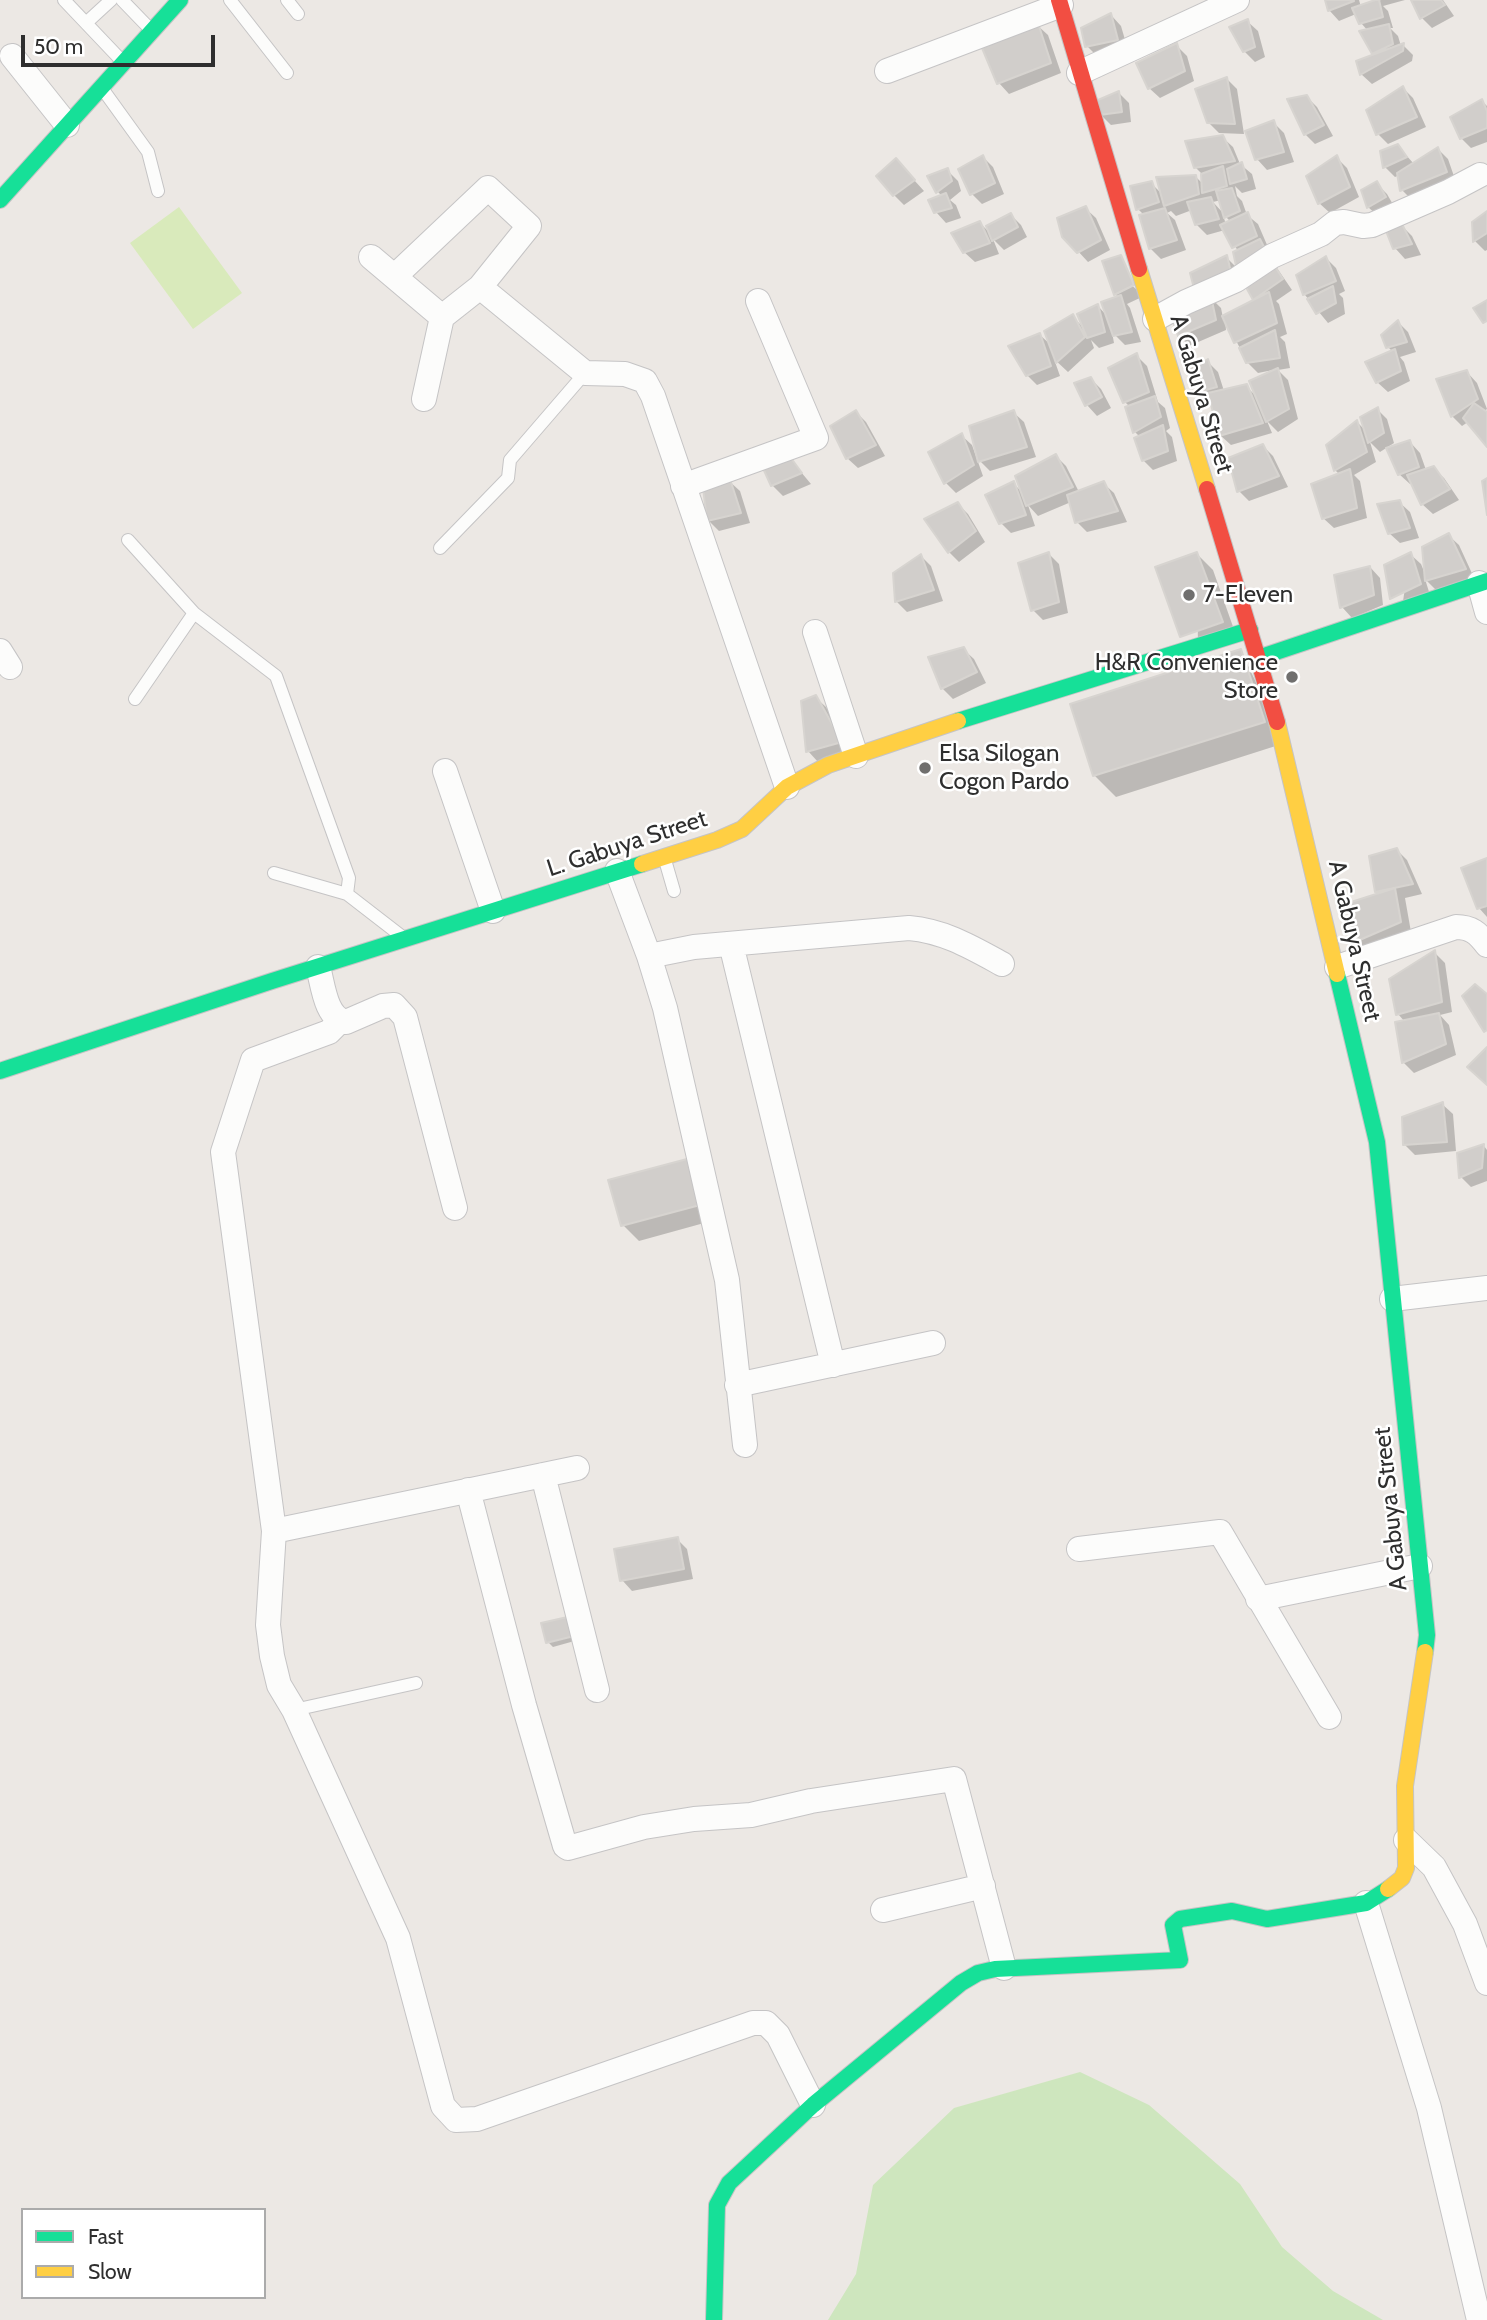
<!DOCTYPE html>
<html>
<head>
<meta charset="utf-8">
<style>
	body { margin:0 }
	#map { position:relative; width:1487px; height:2320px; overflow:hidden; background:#ece8e4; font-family:Cabin,sans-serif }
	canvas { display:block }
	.legend { position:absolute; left:21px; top:2208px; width:245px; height:91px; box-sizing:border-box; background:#fff; border:2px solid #ababab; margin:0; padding:9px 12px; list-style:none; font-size:21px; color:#2e2e2e }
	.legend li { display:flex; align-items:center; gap:14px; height:35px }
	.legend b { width:35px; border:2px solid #ababab }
	.scale { position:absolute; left:21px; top:35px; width:194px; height:32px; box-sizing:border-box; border:4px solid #2e2e2e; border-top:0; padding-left:9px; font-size:21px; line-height:24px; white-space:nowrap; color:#2e2e2e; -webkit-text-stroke:5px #fff; paint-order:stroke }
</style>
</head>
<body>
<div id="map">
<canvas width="1487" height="2320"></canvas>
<ul class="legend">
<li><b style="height:9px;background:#16e098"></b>Fast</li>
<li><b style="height:9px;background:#ffcf43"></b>Slow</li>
</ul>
<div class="scale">50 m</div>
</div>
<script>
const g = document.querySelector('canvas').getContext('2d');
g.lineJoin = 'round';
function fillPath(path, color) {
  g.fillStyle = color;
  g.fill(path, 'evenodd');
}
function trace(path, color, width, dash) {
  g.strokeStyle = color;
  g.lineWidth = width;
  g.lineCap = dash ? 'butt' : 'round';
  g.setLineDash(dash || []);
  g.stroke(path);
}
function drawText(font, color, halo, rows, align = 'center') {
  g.font = font + ' Cabin,sans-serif';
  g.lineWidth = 5;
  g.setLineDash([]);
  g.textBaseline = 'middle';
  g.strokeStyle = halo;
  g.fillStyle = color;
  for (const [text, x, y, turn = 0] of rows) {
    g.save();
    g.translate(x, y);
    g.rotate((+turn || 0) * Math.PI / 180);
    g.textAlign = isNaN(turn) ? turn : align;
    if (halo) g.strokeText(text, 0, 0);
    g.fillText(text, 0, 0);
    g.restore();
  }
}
fillPath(new Path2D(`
	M1080,2072L1149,2105L1240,2184L1282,2247L1333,2291L1383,2320H828L856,2274L873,2185L954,2108Z`), '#cee6be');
fillPath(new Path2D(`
	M179,207L242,293L193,329L130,243Z`), '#d9eabb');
fillPath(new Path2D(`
	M1327,0H1359L1361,7L1381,0H1405L1383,6L1388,11L1393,28H1390L1398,36L1401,46L1403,45L1413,55L1412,61L1372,84L1361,74L1374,56L1362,32L1368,31L1361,23L1356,14L1339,21L1329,10Z
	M1413,0H1443L1454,16L1432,28L1422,18Z
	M1111,15L1121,26L1128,50L1097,56L1087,46Z
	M1247,21L1258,31L1265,57L1255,62L1244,51Z
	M1037,25L1048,35L1061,73L1009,94L999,83Z
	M1177,46L1187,56L1194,81L1160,98L1149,88Z
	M1227,79L1237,89L1244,134L1219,133L1208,122Z
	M1403,88L1413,98L1426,127L1388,144L1378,134Z
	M1119,93L1129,103L1131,122L1111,125L1100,114Z
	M1307,97L1317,107L1333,136L1315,144L1305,134Z
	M1482,101L1487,106V142L1471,148L1461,138Z
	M1273,122L1284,133L1294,162L1267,170L1257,159Z
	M1222,137L1233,147L1240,164L1252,174L1256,189L1242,193L1235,186L1237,196L1242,201L1247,215L1258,224L1277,268L1292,290L1276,301L1279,304L1287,334L1280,337L1285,342L1290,368L1278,370L1288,380L1298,419L1278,432L1267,421L1272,433L1231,445L1220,435L1210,396L1204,390L1208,362L1218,372L1224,391L1246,386L1257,397L1273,370L1258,373L1247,362L1225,319L1226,330L1189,346L1179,335L1226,257L1239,270L1238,251L1225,230L1207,235L1196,224L1192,210L1176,216L1171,211L1167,213L1175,220L1186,250L1161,259L1150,248L1144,215L1138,209L1151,183L1163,195L1196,177L1203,184V175L1195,167ZM1221,200L1224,214L1213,202ZM1222,213L1231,222L1226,224ZM1243,279L1255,301L1223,318L1221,308L1215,302Z
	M1398,146L1414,164L1438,149L1448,159L1456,182L1412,200L1402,190L1400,175L1395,177L1385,167Z
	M983,157L993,167L1004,194L982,204L972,194Z
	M1337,158L1347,168L1359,197L1330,213L1319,203Z
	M896,160L924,191L904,205L894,195Z
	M947,170L958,181L961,191L950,200L956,205L961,218L946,223L936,212L942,196L938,192Z
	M1377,184L1387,194L1395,208L1379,217L1368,207Z
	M1085,208L1096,218L1110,250L1088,262L1064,236Z
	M1487,213V250L1485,251L1475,241L1474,222Z
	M1011,215L1021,225L1027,237L1004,250L993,239L999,254L975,262L964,252L980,223L991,234Z
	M1402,226L1412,236L1421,255L1405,259L1395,248Z
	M1326,258L1336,268L1345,291L1339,294L1343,298L1345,314L1328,323L1305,295L1298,276Z
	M1105,262L1144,296L1127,304L1130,308L1141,342L1125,345L1112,332L1114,343L1099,348L1091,340L1094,348L1068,372L1054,359L1060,376L1037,385L1027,375L1040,335L1052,346L1072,316L1085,329L1098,306L1108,317L1119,298L1115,294Z
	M1398,322L1408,332L1416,352L1400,357L1404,362L1410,381L1388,392L1377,382L1393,352L1388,347Z
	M1136,355L1147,366L1158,402L1165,408L1170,428L1166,431L1172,437L1177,461L1153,470L1143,460L1140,437L1135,432L1127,408L1130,407L1125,402Z
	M1467,372L1477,383L1487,409L1483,412L1487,414V444L1468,422L1462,426L1452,416Z
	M1091,379L1101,389L1111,408L1097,416L1087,405L1076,384Z
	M1377,409L1387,419L1394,443L1380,452L1370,442L1376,462L1354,475L1360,481L1367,518L1334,528L1323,518L1340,475L1335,470L1357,422L1367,432Z
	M856,412L866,422L885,456L858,468L847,458Z
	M1013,412L1024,422L1036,457L990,471L976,457Z
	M961,435L972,445L983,476L956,493L946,483L930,452Z
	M1410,442L1420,453L1426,470L1433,468L1444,478L1459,500L1433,514L1422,504L1412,483L1410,484L1399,474Z
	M1263,446L1273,456L1288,487L1249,501L1239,491Z
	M1056,456L1066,466L1079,492L1103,483L1114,493L1127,522L1087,532L1077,522L1071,502L1038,516L1028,505L1035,526L1011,533L1001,523L1013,483L1023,493Z
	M791,460L811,484L783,496L772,485Z
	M729,481L740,491L750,523L719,531L709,521L705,489Z
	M1399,502L1410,512L1419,538L1400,543L1389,533Z
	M958,504L968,514L985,542L959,562L949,552Z
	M1448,535L1459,545L1475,580L1437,591L1425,579L1430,595L1402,608L1410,554L1421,564L1426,576Z
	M1049,554L1059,564L1068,613L1043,620L1033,610Z
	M1197,554L1213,570L1237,638L1198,652Z
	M921,556L931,566L943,601L907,612L897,602L895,574Z
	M1370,567L1380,578L1383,605L1352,618L1342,607Z
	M963,649L974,659L986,683L953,699L942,688Z
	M1241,651L1285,743L1116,797L1095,776L1072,705Z
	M815,697L826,707L851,752L818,762L808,751Z
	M1397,850L1407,860L1422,894L1405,898L1411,932L1367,951L1357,941L1379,895L1376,892Z
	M1487,860V917L1479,908Z
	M1435,953L1445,963L1452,1012L1440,1015L1449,1025L1456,1055L1414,1073L1403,1062L1405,1022L1398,1014Z
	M1442,1104L1453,1114L1456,1151L1415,1155L1405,1145Z
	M1484,1146L1487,1150V1181L1471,1187L1461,1177Z
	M686,1161L715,1220L639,1241L623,1225Z
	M677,1539L687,1549L693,1579L632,1591L622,1580Z
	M572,1618L578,1640L553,1647L548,1642Z`), '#0003');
const building = new Path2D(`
	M1325,0H1353L1354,1L1328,11Z
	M1375,0H1379L1383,17L1359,24L1352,8Z
	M1411,0H1441L1445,5L1420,19Z
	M1111,13L1118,40L1085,47L1081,28Z
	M1248,19L1255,47L1243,52L1229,27Z
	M1038,23L1051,63L997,84L982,48Z
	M1389,24L1393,44L1372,54L1359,31Z
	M1177,43L1185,71L1148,89L1136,63Z
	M1404,43L1403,51L1360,75L1356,61Z
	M1227,77L1235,124L1207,123L1195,89Z
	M1403,86L1417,117L1376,135L1366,110Z
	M1119,91L1122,112L1099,115L1098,100Z
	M1307,95L1324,125L1304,135L1287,99Z
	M1482,99L1487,111V128L1460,139L1450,117Z
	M1274,120L1284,152L1255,160L1245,131Z
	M1223,135L1235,161L1194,168L1185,141Z
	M1398,144L1407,157L1383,168L1380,151Z
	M1438,147L1447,172L1400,191L1397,173Z
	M983,155L995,183L970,195L958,169Z
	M1337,155L1350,187L1318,204L1306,176Z
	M896,158L915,180L893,196L876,176Z
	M1242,162L1247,179L1230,184L1227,169Z
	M1223,166L1227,186L1202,193L1201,174Z
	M948,168L952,181L936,193L927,176Z
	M1196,175L1199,194L1164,206L1156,177Z
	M1152,181L1159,202L1136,210L1130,186Z
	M1377,181L1386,197L1367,208L1361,190Z
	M1232,188L1240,211L1224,218L1216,191Z
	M946,193L952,208L934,213L928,200Z
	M1211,197L1219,219L1195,225L1187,202Z
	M1086,206L1101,240L1077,253L1062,237L1057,218Z
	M1165,208L1177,240L1149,249L1139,215Z
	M1487,211V233L1473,242L1472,222Z
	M1248,212L1257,236L1232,248L1220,225Z
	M1011,213L1018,227L992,241L986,226Z
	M980,221L990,243L963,253L951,233Z
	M1402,224L1412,244L1393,249L1386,231Z
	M1260,239L1269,257L1238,275L1233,252Z
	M1121,255L1134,285L1114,295L1102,261Z
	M1227,255L1232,277L1196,296L1190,273Z
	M1326,256L1336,281L1303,295L1296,275Z
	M1271,260L1283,279L1253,300L1241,278Z
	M1333,286L1336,303L1316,314L1307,299Z
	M1269,292L1277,323L1234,343L1222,316Z
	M1121,295L1132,332L1113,336L1101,302Z
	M1211,296L1216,320L1178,336L1170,313Z
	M1487,300V321L1483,323L1473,308Z
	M1098,304L1105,332L1087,338L1077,314Z
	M1073,314L1085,337L1056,363L1044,331Z
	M1398,320L1407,342L1386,348L1381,335Z
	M1275,330L1280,358L1246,363L1239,348Z
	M1040,333L1051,366L1026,376L1008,346Z
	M1395,349L1401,371L1376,383L1365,362Z
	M1137,353L1149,392L1123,403L1108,368Z
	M1208,359L1217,387L1202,391L1189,370Z
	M1278,368L1289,409L1266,422L1249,381Z
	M1467,370L1478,399L1451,417L1436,379Z
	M1091,377L1102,397L1085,406L1074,383Z
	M1247,384L1263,423L1219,436L1208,393Z
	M1155,396L1161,417L1133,433L1125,407Z
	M1474,403L1487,412V447L1463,418Z
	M1378,407L1384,433L1368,443L1360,417Z
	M856,410L876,445L846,459L830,426Z
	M1014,410L1027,447L978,462L969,426Z
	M1357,420L1367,452L1334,471L1326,445Z
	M1163,425L1168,451L1142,461L1134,438Z
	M962,433L974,465L944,484L928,452Z
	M1410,440L1419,467L1398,475L1386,448Z
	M1263,444L1279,476L1237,492L1228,458Z
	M1056,454L1073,487L1026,506L1015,476Z
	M791,458L802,473L771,486L762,466Z
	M1434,466L1450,489L1421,505L1407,475Z
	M1350,469L1357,508L1322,519L1311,484Z
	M1487,478V515L1482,481Z
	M730,479L741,513L707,521L703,488Z
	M1014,481L1026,515L999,524L985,495Z
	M1104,481L1118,511L1075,523L1067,495Z
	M1400,500L1410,528L1388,534L1377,504Z
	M958,502L976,531L948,553L924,519Z
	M1449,533L1466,569L1425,581L1422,547Z
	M1049,552L1059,602L1031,611L1018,563Z
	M1197,552L1223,622L1180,637L1155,567Z
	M1411,552L1421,584L1390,599L1384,565Z
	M921,554L934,590L895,602L893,573Z
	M1370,566L1374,595L1340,608L1334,575Z
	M964,647L977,672L941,689L928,657Z
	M1241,649L1265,722L1093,776L1070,704Z
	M816,695L842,742L806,752L801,701Z
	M1397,848L1413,884L1375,892L1369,856Z
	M1487,858V906L1477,909L1461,868Z
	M1395,888L1401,922L1355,942L1348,903Z
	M1435,950L1442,1002L1396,1015L1389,979Z
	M1475,984L1487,994V1030L1484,1032L1462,996Z
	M1439,1013L1446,1044L1402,1063L1395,1022Z
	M1487,1047V1085L1467,1067Z
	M1443,1102L1447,1142L1403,1145L1402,1117Z
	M1484,1144L1482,1168L1459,1178L1457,1153Z
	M687,1159L700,1205L621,1226L608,1180Z
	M678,1537L684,1569L620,1581L614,1549Z
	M572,1616L574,1636L546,1643L541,1623Z`);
fillPath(building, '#d1cecb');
trace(building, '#d7d4d0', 2);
const lane = new Path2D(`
	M64,0L121,60
	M122,0L151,30
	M230,0L287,73
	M287,0L298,14
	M86,23L111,0
	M104,91L148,152L158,191
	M128,540L194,613L276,676L349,878L347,894
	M440,548L508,478L510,460L585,373
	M135,699L194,613
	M665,860L674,891
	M274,873L347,894L400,935
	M294,1710L416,1683`);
const street = new Path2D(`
	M12,56L67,125
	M887,71L1061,5
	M1079,73L1237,0
	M371,257L442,317
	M395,276L488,188L529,226L480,287L442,317L424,399
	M480,287L585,373L625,374L645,381L653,396L787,787
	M1155,319L1186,302L1236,280L1272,256L1321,234L1335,223L1344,222L1363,226L1372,225L1448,192L1480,175
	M683,486L816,438L758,301
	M1479,583L1487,612
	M815,632L856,756
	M0,651L10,667
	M445,771L493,911
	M617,871L649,956L665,1008L727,1280L745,1445
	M731,944L833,1365
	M649,956L694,947L909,928C944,931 971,947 1002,964
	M318,967C323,984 325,1018 346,1022L383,1006L394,1005L405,1017L455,1208
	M1337,967L1456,927C1471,927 1478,933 1487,945
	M340,1021L329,1032L253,1060L223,1152L274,1531L268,1625L272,1656L279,1685L294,1710L398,1938L443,2106L456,2120L477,2119L753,2023H766L778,2035L813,2105
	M1392,1299L1487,1288
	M737,1385L933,1343
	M543,1475L597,1690
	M468,1490L524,1705L565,1846L568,1848L644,1827L694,1819L751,1815L811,1801L954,1779L1004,1968
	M274,1531L577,1468
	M1079,1549L1220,1532L1329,1717
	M1258,1599L1420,1566
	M1406,1840L1434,1867L1465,1924L1487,1983
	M1366,1903L1429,2108L1479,2320
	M883,1910L983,1886`);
const fast = new Path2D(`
	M0,200L180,0
	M1258,658L1487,581
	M958,721L1250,630
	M1337,974L1377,1142L1427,1635L1425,1652
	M0,1071L272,981L642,864
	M714,2320L717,2205L729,2183L813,2105L961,1983L978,1973L995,1969L1180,1960L1173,1925L1180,1919L1232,1911L1267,1919L1366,1903L1388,1889`);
const slow = new Path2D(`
	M1139,269L1207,489
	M1277,722L1337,974
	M642,864L717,840L742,829L787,787L828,765L958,721
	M1388,1889L1402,1878L1406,1868L1405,1786L1425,1652`);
const jam = new Path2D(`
	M1059,0L1139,269
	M1207,489L1277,722`);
trace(lane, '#c5c4c5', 14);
trace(street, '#c5c4c5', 26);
trace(fast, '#c5c4c5', 18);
trace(slow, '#c5c4c5', 18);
trace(jam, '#c5c4c5', 18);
trace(lane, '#fcfcfb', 12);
trace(street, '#fcfcfb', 24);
trace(fast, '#16e098', 16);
trace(slow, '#ffcf43', 16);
trace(jam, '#f24e42', 16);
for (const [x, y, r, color] of [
	[1189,595,7,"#706f6e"],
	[1292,677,7,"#706f6e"],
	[925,768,7,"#706f6e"]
]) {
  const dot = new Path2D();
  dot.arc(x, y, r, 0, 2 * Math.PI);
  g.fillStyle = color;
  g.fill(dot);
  trace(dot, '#fff', 2.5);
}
drawText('24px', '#2e2e2e', '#fff', [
	["A Gabuya Street",1201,394,73],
	["L. Gabuya Street",627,844,-18],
	["A Gabuya Street",1354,941,77],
	["A Gabuya Street",1391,1509,-96]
]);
drawText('24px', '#2e2e2e', '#fff', [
	["7-Eleven",1203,595],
	["H&R Convenience",1278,663,"right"],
	["Store",1278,691,"right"],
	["Elsa Silogan",939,754],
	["Cogon Pardo",939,782]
], 'left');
</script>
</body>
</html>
